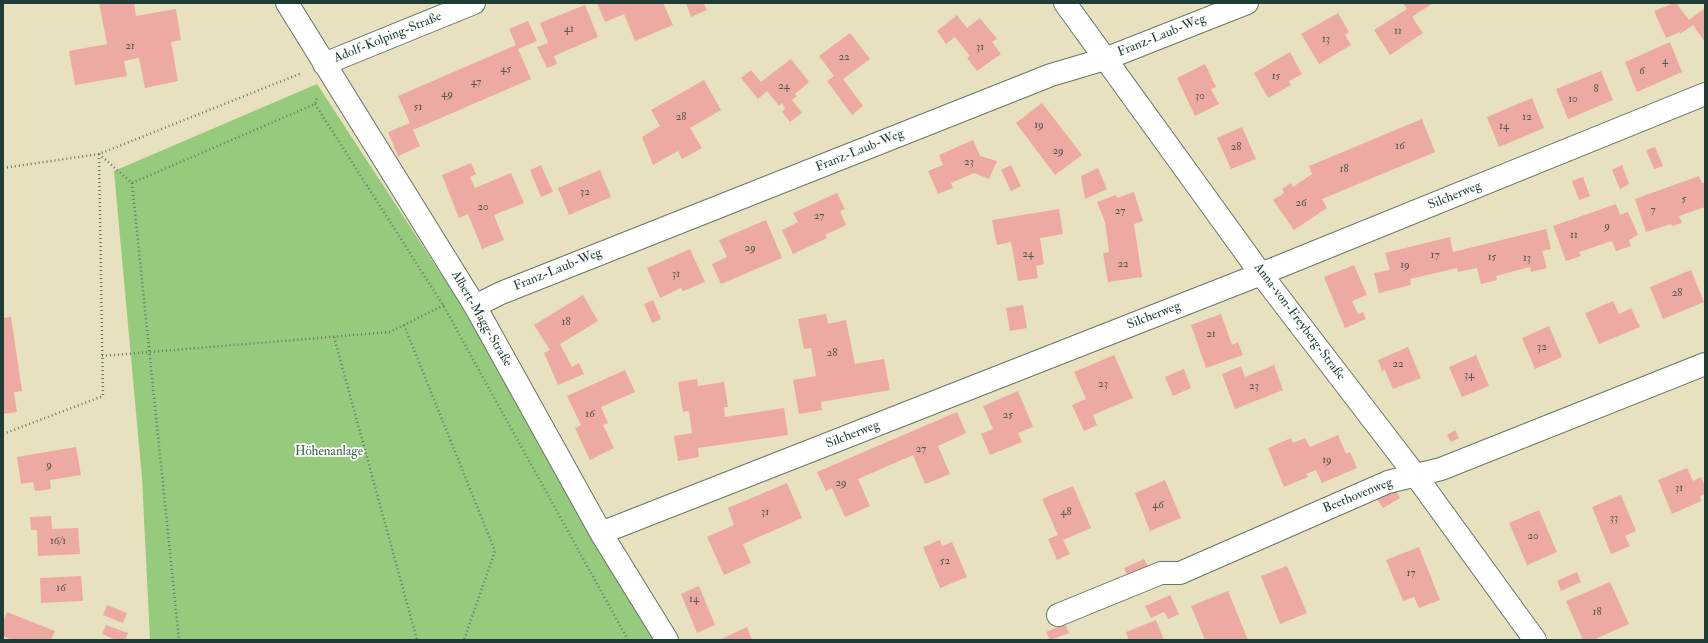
<!DOCTYPE html>
<html>
<head>
<meta charset="utf-8">
<style>
	body { margin:0 }
	#map { position:relative; width:1708px; height:643px; overflow:hidden; background:#e8e1bf; font-family:"IM FELL Double Pica",serif }
	canvas { display:block }
	.frame { position:absolute; inset:0; border:4px solid #1f3d34; pointer-events:none }
</style>
</head>
<body>
<div id="map">
<canvas width="1708" height="643"></canvas>
<div class="frame"></div>
</div>
<script>
const g = document.querySelector('canvas').getContext('2d');
g.lineJoin = 'round';
function fillPath(path, color) {
  g.fillStyle = color;
  g.fill(path, 'evenodd');
}
function trace(path, color, width, dash) {
  g.strokeStyle = color;
  g.lineWidth = width;
  g.lineCap = dash ? 'butt' : 'round';
  g.setLineDash(dash || []);
  g.stroke(path);
}
function drawText(font, color, halo, rows, align = 'center') {
  g.font = font + ' "IM FELL Double Pica",serif';
  g.lineWidth = 3.5;
  g.setLineDash([]);
  g.textBaseline = 'middle';
  g.strokeStyle = halo;
  g.fillStyle = color;
  for (const [text, x, y, turn = 0] of rows) {
    g.save();
    g.translate(x, y);
    g.rotate((+turn || 0) * Math.PI / 180);
    g.textAlign = isNaN(turn) ? turn : align;
    if (halo) g.strokeText(text, 0, 0);
    g.fillText(text, 0, 0);
    g.restore();
  }
}
fillPath(new Path2D(`
	M317,84L460,303L655,640H150L142,478L114,171Z`), '#96cb7d');
fillPath(new Path2D(`
	M99,3H134L136,16L176,9L181,40L171,42L178,81L145,88L139,58L124,61L127,76L75,85L69,51L107,44Z
	M597,3H663L673,25L635,41L624,14L605,22Z
	M686,3H708L704,4L707,10L691,17Z
	M1403,3H1433L1412,17L1423,33L1390,55L1374,30L1407,9Z
	M1674,3H1676L1689,20L1705,8V42L1693,25L1680,34V32L1666,38L1654,11Z
	M585,5L598,37L554,56L557,64L547,68L537,47L548,43L540,23Z
	M1338,13L1349,32L1345,35L1351,45L1319,64L1301,34Z
	M957,15L967,28L980,18L997,39L992,42L1001,54L977,71L967,58L970,56L955,37L946,44L937,31Z
	M528,21L537,41L518,49L531,79L413,130L420,146L398,156L388,132L410,123L398,96L516,45L509,29Z
	M850,33L870,59L843,79L863,106L852,115L827,81L834,76L819,56Z
	M1670,42L1682,72L1637,92L1625,62Z
	M1290,52L1302,74L1289,81L1291,85L1268,98L1254,73Z
	M791,59L809,82L795,94L797,96L792,100L802,113L790,122L782,112L785,108L782,103L779,106L767,91L758,99L741,78L751,70L761,82Z
	M1205,64L1216,87L1211,89L1219,104L1195,116L1177,78Z
	M1601,71L1613,100L1568,119L1556,89Z
	M704,80L721,110L690,128L702,148L682,159L678,151L653,165L642,137L660,126L651,110Z
	M1532,98L1544,128L1499,147L1487,117Z
	M1042,103L1082,155L1055,175L1016,123Z
	M1422,119L1435,152L1322,199L1327,208L1294,230L1273,200L1284,193L1282,189L1291,183L1293,187L1312,174L1309,166Z
	M1242,127L1256,159L1231,169L1217,138Z
	M973,140L980,156L997,161L989,179L974,173L951,183L953,188L938,194L928,171L943,165L939,155Z
	M1655,147L1663,166L1654,169L1646,150Z
	M471,163L476,174L470,177L475,188L511,173L524,203L494,215L504,240L482,249L468,214L459,218L442,175Z
	M541,165L553,192L541,197L530,170Z
	M1011,165L1021,186L1011,191L1001,170Z
	M1622,165L1629,184L1620,189L1612,170Z
	M1098,168L1107,189L1085,199L1081,176Z
	M600,170L611,197L569,215L558,188Z
	M1699,176L1702,183L1705,182V207L1679,216L1682,223L1672,226L1671,224L1646,232L1635,199Z
	M1583,177L1590,196L1579,200L1572,181Z
	M1134,192L1143,221L1134,224L1142,277L1108,282L1103,253L1109,252L1105,222L1097,202L1116,195L1117,198Z
	M837,193L845,209L840,211L846,225L825,235L827,238L793,254L782,230L798,222L793,213Z
	M1616,204L1620,215L1628,212L1638,235L1629,240L1631,246L1616,251L1612,241L1579,252L1581,256L1566,261L1553,226Z
	M1059,209L1063,234L1040,238L1044,264L1036,266L1038,278L1018,281L1011,242L997,245L992,220Z
	M766,220L782,258L721,284L712,264L727,257L719,240Z
	M1546,229L1551,249L1542,251L1547,268L1531,272L1530,267L1496,276L1497,280L1481,284L1477,268L1458,272L1457,268L1410,279L1411,285L1379,293L1374,273L1390,270L1385,253L1450,237L1453,252Z
	M690,249L705,282L683,291L681,288L660,298L647,268Z
	M1354,265L1367,295L1352,301L1358,314L1363,312L1366,319L1345,328L1324,277Z
	M1691,270L1704,302L1663,319L1650,287Z
	M583,295L598,321L560,344L572,367L579,363L584,374L558,385L544,353L550,350L534,325Z
	M653,300L661,319L652,323L644,304Z
	M1613,301L1619,314L1631,308L1640,327L1599,344L1585,313Z
	M1023,305L1027,328L1010,331L1006,308Z
	M826,314L828,324L846,320L855,364L884,359L890,390L821,402L822,410L799,414L793,380L816,376L811,348L804,349L798,319Z
	M1221,314L1232,345L1238,342L1243,355L1206,368L1191,325Z
	M11,317L22,391L14,392L17,412L3,414V318Z
	M1549,326L1562,357L1535,369L1522,338Z
	M1408,347L1421,378L1393,389L1385,370L1382,371L1378,360Z
	M1114,355L1133,398L1093,415L1097,425L1084,431L1072,405L1086,399L1074,372Z
	M1476,355L1489,386L1462,397L1449,367Z
	M1274,365L1283,390L1235,409L1222,374L1241,366L1245,377Z
	M1184,369L1191,388L1173,396L1165,377Z
	M625,370L635,392L601,407L608,423L603,425L614,448L590,460L575,428L581,425L567,396Z
	M697,379L698,386L724,382L728,407H724L725,417L784,408L788,435L698,448L699,457L678,461L674,436L692,433L689,411L683,412L678,382Z
	M1018,391L1033,427L1018,433L1022,442L990,455L981,434L993,429L983,406Z
	M957,412L966,433L938,446L950,474L925,484L913,455L858,479L870,506L845,517L832,488L826,491L817,472Z
	M1455,430L1459,438L1451,442L1447,435Z
	M1338,435L1346,454L1350,452L1357,468L1322,483L1316,470L1306,474L1308,477L1284,487L1268,448L1291,438L1293,443L1305,438L1310,447Z
	M76,447L81,475L50,480L51,489L35,491L33,482L21,484L17,457Z
	M1687,468L1693,481L1701,477L1705,486V494L1700,496L1701,501L1672,514L1658,480Z
	M1165,480L1181,518L1150,531L1135,493Z
	M787,483L802,518L743,544L751,563L724,575L707,537L734,525L728,508Z
	M1073,486L1091,528L1063,540L1070,554L1057,560L1048,539L1058,535L1042,499Z
	M1395,489L1400,498L1383,508L1377,499Z
	M1621,495L1636,531L1625,536L1630,546L1611,554L1592,507Z
	M1539,510L1557,552L1527,565L1509,523Z
	M51,516L52,529L78,528L80,554L38,556L37,530H31L30,517Z
	M940,540L942,546L952,542L967,577L940,588L923,547Z
	M1419,547L1440,600L1419,608L1414,597L1403,601L1386,560Z
	M1144,559L1149,568L1128,577L1124,568Z
	M1287,566L1307,613L1280,624L1261,576Z
	M1577,572L1581,582L1561,591L1557,581Z
	M81,576L83,601L41,603L40,578Z
	M1610,582L1629,624L1593,640H1583L1566,601Z
	M699,586L715,625L697,633L681,594Z
	M1228,591L1248,640H1205L1191,606Z
	M1170,595L1179,614L1168,619L1164,612L1151,618L1145,606Z
	M107,605L127,613L123,623L103,615Z
	M7,612L55,631L51,640H12L3,636V622Z
	M1156,620L1164,640H1129L1126,632Z
	M1065,624L1069,633L1050,640L1046,632Z
	M106,625L128,633L125,640H116L102,634Z
	M747,627L752,640H719Z`), '#ecaaa2');
const minor = new Path2D(`
	M287,3L475,306L601,533L667,640
	M1065,3L1261,274L1416,476L1535,640
	M324,64L474,3
	M475,306L501,293L1051,75L1105,59L1247,3
	M601,533L1261,274L1705,94
	M1058,615L1161,573H1180L1388,482L1441,469L1705,364`);
trace(minor, '#657665', 24);
trace(new Path2D(`
	M315,104L443,305L628,640
	M99,154L132,183L315,104L317,98
	M3,168L99,154L302,73
	M132,183L179,640
	M404,325L495,551L464,640
	M334,337L417,640
	M102,356L390,332L444,305
	M3,434L103,396L99,154`), '#657665', 2.5, [1, 3]);
trace(minor, '#fff', 22);
drawText('11px', '#525850', null, [
	["41",569,30],
	["11",1398,32],
	["13",1326,40],
	["21",130,47],
	["31",980,48],
	["22",844,58],
	["4",1665,62],
	["45",506,70],
	["6",1642,72],
	["15",1276,77],
	["47",476,83],
	["24",784,87],
	["8",1596,90],
	["49",447,95],
	["30",1200,97],
	["10",1573,100],
	["51",418,108],
	["28",681,118],
	["12",1527,118],
	["19",1039,126],
	["14",1504,127],
	["16",1400,147],
	["28",1236,148],
	["29",1058,152],
	["23",969,163],
	["18",1344,170],
	["32",585,193],
	["5",1684,200],
	["26",1301,204],
	["20",483,208],
	["7",1653,211],
	["27",1120,212],
	["27",819,217],
	["9",1607,227],
	["11",1574,236],
	["29",750,249],
	["24",1028,255],
	["17",1435,256],
	["15",1492,258],
	["13",1527,259],
	["22",1123,265],
	["19",1405,266],
	["31",676,275],
	["28",1677,294],
	["18",566,323],
	["21",1211,335],
	["32",1542,348],
	["28",832,354],
	["22",1398,365],
	["34",1469,376],
	["23",1103,385],
	["23",1254,387],
	["16",590,415],
	["25",1008,416],
	["27",921,450],
	["19",1327,461],
	["9",49,466],
	["29",841,484],
	["31",1679,489],
	["46",1158,506],
	["31",765,513],
	["48",1066,513],
	["33",1614,519],
	["20",1533,537],
	["16/1",58,542],
	["52",945,562],
	["17",1411,574],
	["16",61,589],
	["14",694,600],
	["18",1597,613]
]);
drawText('13px', '#1f3d34', '#fff', [
	["Franz-Laub-Weg",1162,36,-22],
	["Adolf-Kolping-Straße",388,38,-22],
	["Franz-Laub-Weg",860,151,-22],
	["Silcherweg",1455,196,-22],
	["Franz-Laub-Weg",558,270,-22],
	["Silcherweg",1154,316,-21],
	["Albert-Magg-Straße",481,319,60],
	["Anna-von-Freyberg-Straße",1299,322,53],
	["Silcherweg",853,435,-21],
	["Beethovenweg",1358,496,-22]
]);
drawText('13px', '#3d6046', '#fff', [
	["Höhenanlage",329,452]
]);
</script>
</body>
</html>
